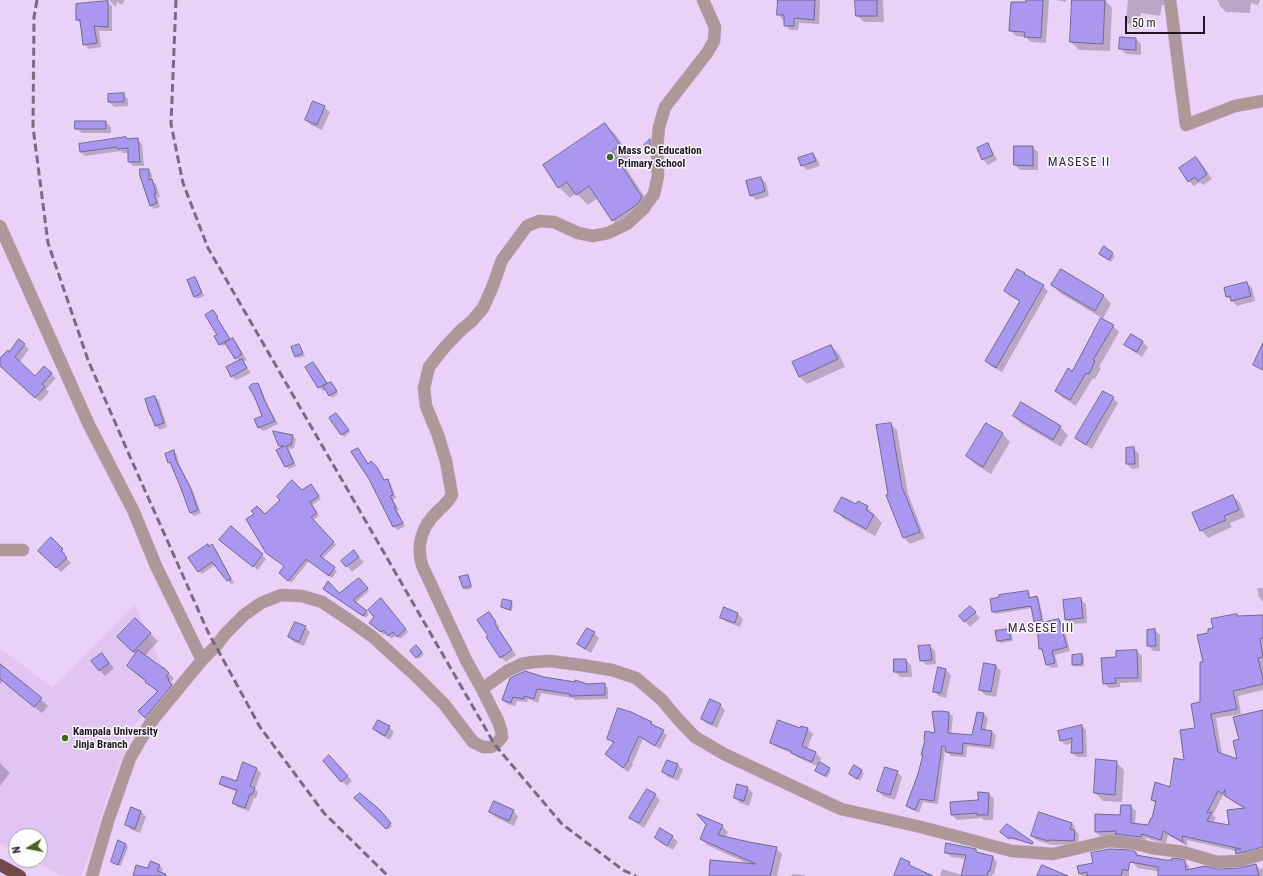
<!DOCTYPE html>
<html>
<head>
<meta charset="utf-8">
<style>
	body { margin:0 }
	#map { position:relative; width:1263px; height:876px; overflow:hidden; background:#e9d1f8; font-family:"Roboto Condensed",sans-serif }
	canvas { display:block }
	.north { position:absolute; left:8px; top:828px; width:40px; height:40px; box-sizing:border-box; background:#fdfdfd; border:1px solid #a4a0a6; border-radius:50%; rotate:260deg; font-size:11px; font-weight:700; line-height:16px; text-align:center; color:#1e1523 }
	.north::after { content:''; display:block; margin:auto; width:14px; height:18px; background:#41651d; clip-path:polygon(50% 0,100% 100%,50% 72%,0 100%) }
	.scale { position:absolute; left:1125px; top:16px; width:80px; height:18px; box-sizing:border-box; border:2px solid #1e1523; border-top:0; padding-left:5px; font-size:12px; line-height:14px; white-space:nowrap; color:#1e1523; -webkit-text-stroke:3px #fdfdfd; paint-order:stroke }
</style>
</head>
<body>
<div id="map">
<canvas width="1263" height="876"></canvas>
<div class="north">N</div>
<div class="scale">50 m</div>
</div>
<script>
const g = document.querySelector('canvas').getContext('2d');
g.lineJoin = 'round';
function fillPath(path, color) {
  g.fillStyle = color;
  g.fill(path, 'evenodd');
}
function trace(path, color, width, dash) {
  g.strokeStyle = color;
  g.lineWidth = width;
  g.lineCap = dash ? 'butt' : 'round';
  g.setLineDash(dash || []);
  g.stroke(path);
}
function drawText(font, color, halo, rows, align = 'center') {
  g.font = font + ' "Roboto Condensed",sans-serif';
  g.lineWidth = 3;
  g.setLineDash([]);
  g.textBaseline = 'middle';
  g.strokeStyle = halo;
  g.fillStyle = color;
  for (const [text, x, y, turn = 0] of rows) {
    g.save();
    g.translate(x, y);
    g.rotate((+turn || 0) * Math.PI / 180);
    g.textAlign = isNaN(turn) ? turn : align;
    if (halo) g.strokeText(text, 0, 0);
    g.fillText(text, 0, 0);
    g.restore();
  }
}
fillPath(new Path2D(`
	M135,604L171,686L136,723L107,796L93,845L81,876H63L32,860H40V836H16V852L0,843V648L53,688Z`), '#e0c4f2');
fillPath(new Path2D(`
	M109,0H125L122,5L117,2L116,7Z
	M801,0H820L819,24L799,23L798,30H790L785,25V20H783L778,14Z
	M856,0H883L884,22H864L857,15Z
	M1027,0H1049L1046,43L1031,42L1026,37L1016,36L1010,30L1027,3Z
	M1056,0H1066V2Z
	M1073,0H1105L1112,8L1110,51L1079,50L1071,42Z
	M1128,0H1165V5H1162L1160,16L1141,13L1139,29L1133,28L1126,21Z
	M1217,0H1260L1258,5L1251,3L1250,13L1226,12L1219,5V2Z
	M108,2L112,6V31H99L101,47L89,49L84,44L81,24L77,20Z
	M1121,38L1136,39L1141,44V55L1126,54L1121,49Z
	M123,94L128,99V106L114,107L109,102Z
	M324,107L330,112L322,130L311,125L306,120Z
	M106,122L111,127V133H82L76,128Z
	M605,124L616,135L630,156L622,162L652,208L648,214L623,231L612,220L598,198L588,205L576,193L570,198L559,187Z
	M137,139L142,144L144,166H133L128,161L129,153H123L121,151L85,156L81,152L128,140Z
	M650,141L652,142V152L645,145Z
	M987,145L992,150L997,160L988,165L983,159Z
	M1015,147H1032L1038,152V170H1020L1015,165Z
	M813,154L818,160L820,166L807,170L802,165Z
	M1196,158L1201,163L1212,179L1203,185L1200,182L1194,186L1189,181Z
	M148,170L152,174V181L156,184L160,197L157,198L160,207L154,209L150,205Z
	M761,178L766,183L769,196L756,200L751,195Z
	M1104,248L1115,256L1111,262L1102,256Z
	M1061,270L1104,296L1111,304L1102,320L1113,326L1119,332L1099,367L1101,368L1095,379L1093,378L1076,406L1062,397L1056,391L1072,372L1102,318L1060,293L1052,285Z
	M194,278L197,280L204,296L197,299L194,296Z
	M1247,283L1252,288L1255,301L1237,306L1227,296Z
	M1043,286L1048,291L1002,372L991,366L986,361L1020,302L1010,296L1005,291Z
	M213,311L231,340L232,339L237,344L247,360L243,362L251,373L236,380L232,376L239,362L236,358L227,344L222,346L220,344Z
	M1131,335L1143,342L1148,347L1142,357L1131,350L1126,345Z
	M19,340L29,349L19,363L35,377L51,373L56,378L46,389L49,392L40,402L0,365V360L9,353Z
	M299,345L305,356L298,358L296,356Z
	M831,346L839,354L845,367L807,384L799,376Z
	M313,363L317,367L328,385L331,383L338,394L332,398L326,389L323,391L319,387Z
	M257,384L261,388L267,404L278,424L263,431L259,428L256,420L263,416Z
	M1103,392L1113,398L1118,403L1092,449L1082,443L1077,438Z
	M155,397L159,401L167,427L160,430L156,426L152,417L150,415Z
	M1021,404L1060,427L1068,435L1061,447L1022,424L1014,416Z
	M338,416L350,432L344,437L330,418Z
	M891,424L897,430L908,494L925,538L910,544L904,538L887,496L889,495Z
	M986,424L1003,434L1010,442L991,474L975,464L967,456Z
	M292,435L296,439L294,448L289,449L296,466L289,469L286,466L282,448L279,445Z
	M358,449L369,465L371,462L380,472L385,481L387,480L391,484L396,498L393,500L399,510L397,511L405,526L398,530L394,527L369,479Z
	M1134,449L1139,454V468L1132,469L1127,464Z
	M174,451L177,455L179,464L193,491L201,513L194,516L191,513L172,466L169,462Z
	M313,488L321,499L312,505L319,516L313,520L336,545L322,559L337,571L332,578L309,561L291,583L283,576L285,567L265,515L302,491Z
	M1233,496L1240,503L1245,517L1230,523L1232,527L1208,538L1201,530Z
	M867,507L882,523L875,536L844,519L836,511Z
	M51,539L66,554L64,556L71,563L61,572L39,551Z
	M224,544L262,555L266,559L258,570Z
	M208,545L215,549L218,553L234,583L231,584L215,565L202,574L199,571Z
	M354,552L364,562L352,572L347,566Z
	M467,576L470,578L472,588L466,590L463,588Z
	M361,581L369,591L355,603L369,614L366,618L326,591L339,594Z
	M1257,588H1263V602L1259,597Z
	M1028,592L1030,594V598L1037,597L1039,599L1044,623L1059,620L1063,623L1070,651L1055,655L1058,667L1051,668L1047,665L1044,652L1040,649L1038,623L1035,621L1032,608L996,614L993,612Z
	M1080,599L1086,604L1087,623L1071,624L1066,619Z
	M384,602L408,632L400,639L396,634L392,639L386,633L384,635L373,626Z
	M511,602L513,605L512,611L505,609L502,607Z
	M970,607L980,618L970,627L960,616Z
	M725,609L738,614L743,619L740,627L727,622L721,617Z
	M489,613L500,627L498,628L516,655L506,662L501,657L490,636Z
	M1263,616V690L1238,696L1241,714L1216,718L1222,754L1238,760L1240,740L1263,711V852L1241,858L1236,853V851L1187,840V846L1168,835L1166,844L1146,838L1145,842L1101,837L1096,832L1095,824L1122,816L1131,806L1136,811L1135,825L1149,826L1153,820L1156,804L1152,800L1171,788L1186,761L1196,728L1201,703L1204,663L1209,634L1214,629L1238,617ZM1223,795L1227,798L1228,797L1232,801L1245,809L1231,827L1213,823L1216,818L1213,815Z
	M135,619L158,641L145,656L163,669L174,678L171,682L174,685L172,686L176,690L150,722L139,711L158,692L128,666L136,655L118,637Z
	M305,627L310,632L304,646L294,642L289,637Z
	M1009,630L1011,632L1013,641L1000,643L998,641L997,632Z
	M1155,630L1160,635V651H1154L1148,646Z
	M594,633L599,638L591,653L584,649L579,644Z
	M930,646L935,651L936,664L926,665L921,660Z
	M416,647L424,654L419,659L411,651Z
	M1137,651L1142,656V682L1120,683V687L1109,688L1104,683L1117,658V652Z
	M102,654L114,668L105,676L92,662Z
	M1082,655L1084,657V666L1075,667L1073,665Z
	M895,660H906L911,665L912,677H901L895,672Z
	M0,663L48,706L42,713L2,681L0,685Z
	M996,666L1001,671L996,697L985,695L980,690Z
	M946,670L951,675L946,698L939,696L934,691Z
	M544,678L587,685L604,684L608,688V699L575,700L573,698L541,693L538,703L528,699L527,702L517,701L515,706L507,704L503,700Z
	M720,705L725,710L717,728L707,724L702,719Z
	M949,713L953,717L951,734L973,736L984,714L988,718L985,731L992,732L996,735L994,749L967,746L966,757L951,756L945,750L938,804L923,802L919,813L911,809L907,805L919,775L924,756L922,754L936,734Z
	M651,723L667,735L660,749L643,739L632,764L633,765L628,772L610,758L614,744L608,738Z
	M1082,726L1086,730L1087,757H1077L1072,753L1073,743L1066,745L1061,741Z
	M389,727L394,732L390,740L379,734L374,729Z
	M802,727L808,729L813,734L807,749L816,753L821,758L819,763L831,771L827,778L817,771L819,767L797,757L794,754L776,747L771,742L800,730Z
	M334,761L352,781L347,786L342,781Z
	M1116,762L1124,770L1122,802L1103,801L1095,793Z
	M0,763L10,773L0,786Z
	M244,764L257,769L261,773L255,789L258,792L256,798H254L249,811L237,807L233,803L238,792L224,787L220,783L237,782Z
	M678,765L683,770L678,781L668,777L663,772Z
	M854,767L864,773L860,781L850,774Z
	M897,772L902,777L895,800L883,796L878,791Z
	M747,788L753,793L749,806L740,803L735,798Z
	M979,793L989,794L994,799L993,820H983L982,818L957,820L952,815L979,801Z
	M655,795L660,800L644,828L636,823L631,818Z
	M356,799L382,813L392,826L388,830Z
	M141,811L146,817L140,833L132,830L127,825Z
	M513,811L518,816L514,826L495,817L490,812Z
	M1072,823L1075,827L1074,830L1079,834L1078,844L1052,845L1036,840L1032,836Z
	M722,826L728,832L725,838L776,848L782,854L777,876H710L751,865L707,845L701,839Z
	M1004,835L1032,843L1034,845L1012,839L1011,840Z
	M673,837L678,842L673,850L661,843L656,838Z
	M126,844L128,847L121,866L114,864L112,861Z
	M976,850L979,854L993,857L997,862L994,875L992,874V876H940L942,869L962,875L966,859L951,857L946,852Z
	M1136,853L1140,856L1165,861H1184L1189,866L1190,870L1239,869L1256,865L1260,869L1263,868V876H1187L1138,868L1132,862Z
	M1129,856V876H1082L1080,874Z
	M160,866L163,869L161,874L166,876H134Z
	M792,874L805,875V876H791Z`), '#0003');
const building = new Path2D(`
	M778,0H815L814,20L794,18V26H784V15H777Z
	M855,0H877V16H856Z
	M1026,0H1043L1041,38L1024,37L1025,32L1009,31L1011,2H1026Z
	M1072,0H1105L1103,44L1070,42Z
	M108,1V27L94,26L97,43L83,45L80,20H76V4Z
	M1120,37L1136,38V50L1119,49Z
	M124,93V102H108V94Z
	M313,101L325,106L317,125L305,120Z
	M75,121H106V129H75Z
	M605,123L620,145L612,151L642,197L638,204L612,221L589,186L576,195L567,182L558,188L543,165Z
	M126,137L127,139L138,138L140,162H128V148L118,149L117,147L80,152L79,144Z
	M650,139V151L649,152L644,145Z
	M988,143L993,155L982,160L977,148Z
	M1014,146H1033V166L1014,165Z
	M813,153L816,161L801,166L798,158Z
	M1196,157L1207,174L1198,181L1195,177L1188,182L1179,168Z
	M140,169H149V180L152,179L156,193L154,194L157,203L150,206L140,176Z
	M761,177L765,191L750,196L746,181Z
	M1104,246L1113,253L1109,260L1099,254Z
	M1017,269L1025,273L1024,274L1044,285L996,368L985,361L1020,301L1004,291Z
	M1061,269L1104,295L1095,311L1051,285Z
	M195,277L202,293L194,297L187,280Z
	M1247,282L1251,296L1231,301L1230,296L1226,297L1224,288Z
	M213,310L218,317L217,318L230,339L219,345L214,336L217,335L205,315Z
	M1101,318L1114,325L1093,360L1095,361L1089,374L1086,373L1070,400L1055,391L1068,368L1072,371Z
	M1131,334L1143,341L1137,352L1124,345Z
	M233,338L242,354L235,359L225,343Z
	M19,339L25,344L15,357L35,376L44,366L52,373L42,384L45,387L35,398L0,366V358L8,350L9,352Z
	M1263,343V370L1253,365Z
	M299,344L303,353L295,357L291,347Z
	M831,345L838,359L799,377L792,362Z
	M242,359L247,368L231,377L226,367Z
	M313,362L327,383L318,388L305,367Z
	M331,382L337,391L329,396L323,386Z
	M254,383L255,384L258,383L264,399L275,421L258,428L254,419L262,416L255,398L249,387Z
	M1103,391L1114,397L1086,445L1075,438Z
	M155,396L164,423L155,426L151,415H150L145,399Z
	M1021,402L1061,426L1053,440L1013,416Z
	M336,413L349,430L341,435L329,418Z
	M891,423L902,487L920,532L903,538L886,495L888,494L876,425Z
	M986,423L1003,433L983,467L966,456Z
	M273,431L293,435L291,445L286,446L294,463L285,467L276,450L284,446H279Z
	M1134,447L1135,464H1126V448Z
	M358,448L368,464L371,461L377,467L384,480L388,479L393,495L390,496L396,507H394L403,523L393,527L369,479L351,452Z
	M174,450L176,460L190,487L198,510L190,513L180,486L170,462L168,463L165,454Z
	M292,480L302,490L311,484L319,496L310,502L317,513L311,517L334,542L320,556L335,567L329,576L306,559L288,581L279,573L284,566L266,553L246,519L254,514L251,511L257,506L265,514L280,500L277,497Z
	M1233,495L1239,510L1224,516L1226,520L1200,531L1192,513Z
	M842,497L856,504L858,501L868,506L866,510L874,515L866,529L834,511Z
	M231,526L263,554L253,567L219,540Z
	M51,537L63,549L61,551L67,558L56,568L38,551Z
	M208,544V547L212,544L215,549L231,579L227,581L212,562L198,572L188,558Z
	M354,550L359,557L346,567L341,561Z
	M468,575L471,586L463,588L459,577Z
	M359,578L368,588L353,600L367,611L363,616L323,589L328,581L339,593Z
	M1028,591L1029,598L1037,596L1042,620L1034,622L1031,606L992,612L990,599L999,597V595Z
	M381,598L406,629L397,637L393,632L388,636L383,630L381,632L369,623L374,617L368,610Z
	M1081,598L1083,618L1065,620L1063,600Z
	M503,599L512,601L510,610L501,607Z
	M970,606L976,612L964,622L959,616Z
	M724,607L738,613L735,623L720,618Z
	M489,612L496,622L494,623L512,650L500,658L486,637L488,636L477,620Z
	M1237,614V616L1263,615V638L1260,639L1263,657L1258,658L1263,679V684L1233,691L1237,709L1211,714L1218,752L1237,759L1233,741L1239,739L1233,717L1263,710V847L1236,854L1235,849H1241L1182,836L1183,842L1163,831L1161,840L1142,834L1141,837L1115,834L1116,831L1095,832V814L1120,815L1121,805H1131V823L1148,825L1151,818H1152L1156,801L1151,800L1155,782L1170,787L1174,758L1184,760L1180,730L1195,728L1191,704L1200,702V662H1203L1197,635L1208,633V629L1213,628L1211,619ZM1225,790V796L1245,808L1227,810L1229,825L1207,821L1212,812L1207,813L1218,791L1222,794Z
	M135,618L151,633L133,652L117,637Z
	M1059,619L1067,647L1052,651L1055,663L1046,665L1042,649H1039L1037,624Z
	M295,622L306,626L299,642L288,637Z
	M587,628L595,632L585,649L577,644Z
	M1009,629L1011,639L997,641L995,631Z
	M1155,629L1156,646H1147V630Z
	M416,645L422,652L416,658L410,651Z
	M930,645L932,660L920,661L918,646Z
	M138,650L163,668V667L169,673L166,677L169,679L168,681L172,685L145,718L138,711L158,691L145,682L146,681L127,666Z
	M1137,650L1138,678H1115L1116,683L1103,684L1101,658L1116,657V651Z
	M102,653L109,663L99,671L91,661Z
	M1082,654V664L1072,665V655Z
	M894,659H906L907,672H894Z
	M984,663L996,665L991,692L979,690Z
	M0,664L42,698L34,707L0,679Z
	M938,667L946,669L941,693L933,692Z
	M525,671L544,677L575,682V680L587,684L605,683V695L570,696V694L537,689L534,699L524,696V699L513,697L511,703L502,700L510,678L523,672H524Z
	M710,699L721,704L712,724L701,719Z
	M618,708L631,712L652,722L651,724L664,730L655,746L639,736L628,759L629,760L623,768L605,754L614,742L607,739Z
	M940,711L949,712L948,733L972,735L977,712L984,713L981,729L992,731L990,746L963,743L962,754L946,752L945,746H942L934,801L920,799L915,810L906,806L918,774L923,755H921L925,740L924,739L925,731L935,733L932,712Z
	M378,720L390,726L385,736L373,729Z
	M778,720L800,728L801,726L808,728L802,746L816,752L812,762L791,753V751L770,743Z
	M1082,725L1083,753H1071L1072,738L1060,741L1058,731Z
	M329,755L348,776L341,782L323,761Z
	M1096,759L1117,761L1115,795L1094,793Z
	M667,760L678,764L673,777L662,772Z
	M243,762L257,768L250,786L255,788L252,795L250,794L245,808L232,803L237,790L219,784L222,776L236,781Z
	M820,762L830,768L825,776L815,771Z
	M854,765L862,770L857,779L849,774Z
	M885,767L898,771L890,795L877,791Z
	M737,784L748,787L744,801L734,798Z
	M647,789L656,794L639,823L629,818Z
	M978,792L989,793L988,815H977V813L951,815L950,802L978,800Z
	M360,793L380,810L391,823L386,829L354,798Z
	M494,801L514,810L509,821L489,812Z
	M131,807L141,811L135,829L125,825Z
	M1039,812L1072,823L1070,829L1075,830L1074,841L1049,840L1048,841L1031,836Z
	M697,814L723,825L718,835L749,842L777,847L770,876H709L710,860L756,864L700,839L706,825Z
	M1007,824L1033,842L1032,844L1010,837L1009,839L1000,832Z
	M660,828L673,836L667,846L655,838Z
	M118,840L126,844L118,865L111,862Z
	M946,843L976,849V852L993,856L990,871H988L987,876H961L966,855L945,853Z
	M1110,849L1131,850L1136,852V855L1165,860H1172V858L1181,859L1185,860L1186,870L1205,866L1217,869L1238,868L1256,864L1259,876H1158V867L1130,862L1128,871L1123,869L1121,876H1087V872L1079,874L1077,866L1093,863L1091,853Z
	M901,858L910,862L909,865L933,876H894Z
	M151,861L160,865L157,871L166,874L165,876H133L136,865L147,868Z
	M1042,865L1068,876H1037Z`);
fillPath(building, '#a997f0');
trace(building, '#6f698f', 1);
const street = new Path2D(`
	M1170,0L1186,125L1235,106L1263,101
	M0,226L89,425L133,510L156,566L202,660
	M0,550H23
	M482,689L507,671L522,664L533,662L550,661L581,665L612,670L636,678L662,700L676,717L695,737L724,754L841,809L921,827L1012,851L1053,854L1109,841L1132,843L1152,848L1183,852L1217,862L1238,861L1263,854
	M92,876L108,821L130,758L151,722L202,660L216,646L226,633L244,615L261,603L281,595L302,596L322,602L349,620L373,637L417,677L444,704L473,742L483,747H491L495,745L502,737L501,730L498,721L482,689L466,660L422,565C416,545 422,526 438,511C445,504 447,504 452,495L446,461L438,435L426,406L424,388L429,367L444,348L461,330L472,321L483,308L492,288L502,260L527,226L539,221L554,222L578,233L593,236L608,233L627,224L643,209L654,194L658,176L657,149L659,127L665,107L707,53L714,41L715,27L703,0`);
const highway = new Path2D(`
	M0,865L20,876`);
trace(street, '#c4afd2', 13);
trace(highway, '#c4afd2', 13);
trace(street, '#ad9798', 12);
trace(highway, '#73484d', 12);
trace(new Path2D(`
	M37,0L34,17L33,127L48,243L88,360L131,459L208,632L260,727L324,813L388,876
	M176,0L171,124L183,183L208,248L495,745L562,824L623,870L636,876`), '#7a6a83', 3, [8, 4]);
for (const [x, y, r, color] of [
	[610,157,4,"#41651d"],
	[65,738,4,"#41651d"]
]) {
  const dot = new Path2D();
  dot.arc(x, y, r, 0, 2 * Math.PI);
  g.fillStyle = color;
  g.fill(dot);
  trace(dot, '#fdfdfd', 1.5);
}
drawText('bold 11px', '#1e1523', '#fdfdfd', [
	["Mass Co Education",618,151],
	["Primary School",618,164],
	["Kampala University",73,732],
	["Jinja Branch",73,745]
], 'left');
g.letterSpacing = '1px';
drawText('13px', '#372443', '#fdfdfd', [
	["MASESE II",1079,163],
	["MASESE III",1041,629]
]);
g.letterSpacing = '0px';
</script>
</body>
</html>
